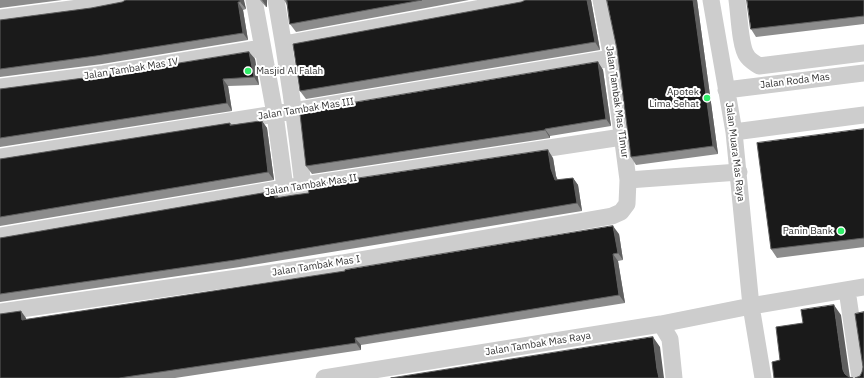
<!DOCTYPE html>
<html>
<head>
<meta charset="utf-8">
<style>
	body { margin:0 }
	canvas { display:block; background:#fff }
</style>
</head>
<body>
<canvas width="864" height="378"></canvas>
<script>
const g = document.querySelector('canvas').getContext('2d');
g.lineJoin = 'round';
function trace(path, color, width, dash) {
  g.strokeStyle = color;
  g.lineWidth = width;
  g.lineCap = dash ? 'butt' : 'round';
  g.setLineDash(dash || []);
  g.stroke(path);
}
function fillPath(path, color) {
  g.fillStyle = color;
  g.fill(path, 'evenodd');
}
function drawText(font, color, halo, rows, align = 'center') {
  g.font = font + ' "IBM Plex Sans",sans-serif';
  g.lineWidth = 4;
  g.setLineDash([]);
  g.textBaseline = 'middle';
  g.strokeStyle = halo;
  g.fillStyle = color;
  for (const [text, x, y, turn = 0] of rows) {
    g.save();
    g.translate(x, y);
    g.rotate((+turn || 0) * Math.PI / 180);
    g.textAlign = isNaN(turn) ? turn : align;
    if (halo) g.strokeText(text, 0, 0);
    g.fillText(text, 0, 0);
    g.restore();
  }
}
trace(new Path2D(`
	M254,0L275,114L285,188
	M276,0C287,62 296,124 303,186
	M711,0L734,132L751,306L763,378
	M737,0C739,13 740,47 747,56C749,60 755,63 759,66L864,53
	M0,18L94,6L125,0
	M284,44L525,0
	M0,87L103,74L262,48
	M726,90L864,73
	M734,132L864,115
	M0,157L275,114L612,58
	M628,180L739,172
	M0,236L285,188L622,137
	M847,290L860,378
	M0,312L342,263L612,216L621,212L627,204L628,180L612,58L601,0
	M661,324L670,339L674,378
	M324,378L661,324L751,306L864,287`), '#cdcdcd', 17);
fillPath(new Path2D(`
	M0,0H62L0,8Z
	M260,0H267V7H266Z
	M284,0H469L296,32L290,24L287,5Z
	M526,0H591L600,50L306,99L300,91Z
	M607,0H697L718,154L636,165L631,157L617,49Z
	M864,0V24L756,37L751,29Z
	M244,2L246,9L243,10L248,40L102,64L0,77V20L91,8Z
	M249,52L255,59L259,85L228,86L232,111L0,147V89L99,76Z
	M598,62L603,70L611,126L550,136V138L312,174L306,166Z
	M262,121L267,128L274,180L0,226V159L230,123L232,125Z
	M864,129V247L777,258L771,249Z
	M553,158L556,176L558,180L573,178L578,185L582,211L240,267L0,302V238L274,191L279,198Z
	M619,234L623,260L618,261L625,303L361,345V350L175,378H0L26,318V320Z`), '#8c8c8c');
fillPath(new Path2D(`
	M240,0H244L246,9L240,2Z
	M262,0H267V7Z
	M587,0H591L600,50L595,42Z
	M693,0H697L718,154L713,146Z
	M238,2L243,10L248,40L243,33Z
	M249,52L255,59L259,85L254,77Z
	M598,62L603,70L611,126L606,119Z
	M223,79L228,86L232,111L227,103Z
	M262,121L267,128L274,180L268,172Z
	M545,129L550,136V138L545,130Z
	M548,150L553,158L556,176L560,188L555,180L551,169Z
	M573,178L578,185L582,211L577,203Z
	M274,191L280,199L275,198Z
	M613,226L619,234L623,260L618,253Z
	M613,254L618,261L625,303L619,295Z
	M834,305L841,315L850,378L845,374L843,370Z
	M21,311L26,318L28,328L22,320Z
	M653,337L660,347L664,378H659L657,369Z
	M355,338L361,345V350L356,343Z`), '#5f5f5f');
const building = new Path2D(`
	M126,0H240V2H238L243,33L96,56L0,69V20L91,8L122,2Z
	M287,0H422L290,24Z
	M526,0H587L595,42L300,91L293,44L521,2Z
	M607,0H693L713,146L631,157L617,49Z
	M747,0H864V16L751,29Z
	M249,52L254,77L223,79L227,103L0,138V89L99,76Z
	M598,62L606,119L545,129V130L306,166L300,114L304,113V111Z
	M262,121L268,172L0,217V159L230,123V125Z
	M864,129V238L771,249L757,143Z
	M548,150L551,169L555,180L573,178L577,203L235,260L0,294V238L274,191L275,198L294,195L309,193L307,186Z
	M613,226L618,253L613,254L619,295L355,338L356,343L119,378H0V314L21,311L22,320L345,271V270Z
	M834,305L843,370L845,374L849,377L853,378H774L772,362L780,360L776,327L803,323L801,310Z
	M864,312V378H855L860,376L862,372L863,367L855,314Z
	M653,337L657,369L659,378H391Z`);
fillPath(building, '#1a1a1a');
trace(building, '#5f5f5f', 1);
for (const [x, y, r, color] of [
	[248,71,4,"#30ee69"],
	[707,98,4,"#30ee69"],
	[841,231,4,"#30ee69"]
]) {
  const dot = new Path2D();
  dot.arc(x, y, r, 0, 2 * Math.PI);
  g.fillStyle = color;
  g.fill(dot);
  trace(dot, '#fff', 1.5);
}
drawText('10px', '#333', '#fff', [
	["Jalan Tambak Mas IV",131,69,-9],
	["Jalan Roda Mas",795,81,-7],
	["Jalan Tambak Mas TImur",617,102,82],
	["Jalan Tambak Mas III",306,109,-9],
	["Jalan Muara Mas Raya",735,152,83],
	["Jalan Tambak Mas II",311,185,-9],
	["Jalan Tambak Mas I",316,266,-9],
	["Jalan Tambak Mas Raya",538,344,-9]
]);
drawText('10px', '#333', '#fff', [
	["Masjid Al Falah",256,71,"left"],
	["Apotek",699,92],
	["Lima Sehat",699,104],
	["Panin Bank",833,231]
], 'right');
</script>
</body>
</html>
